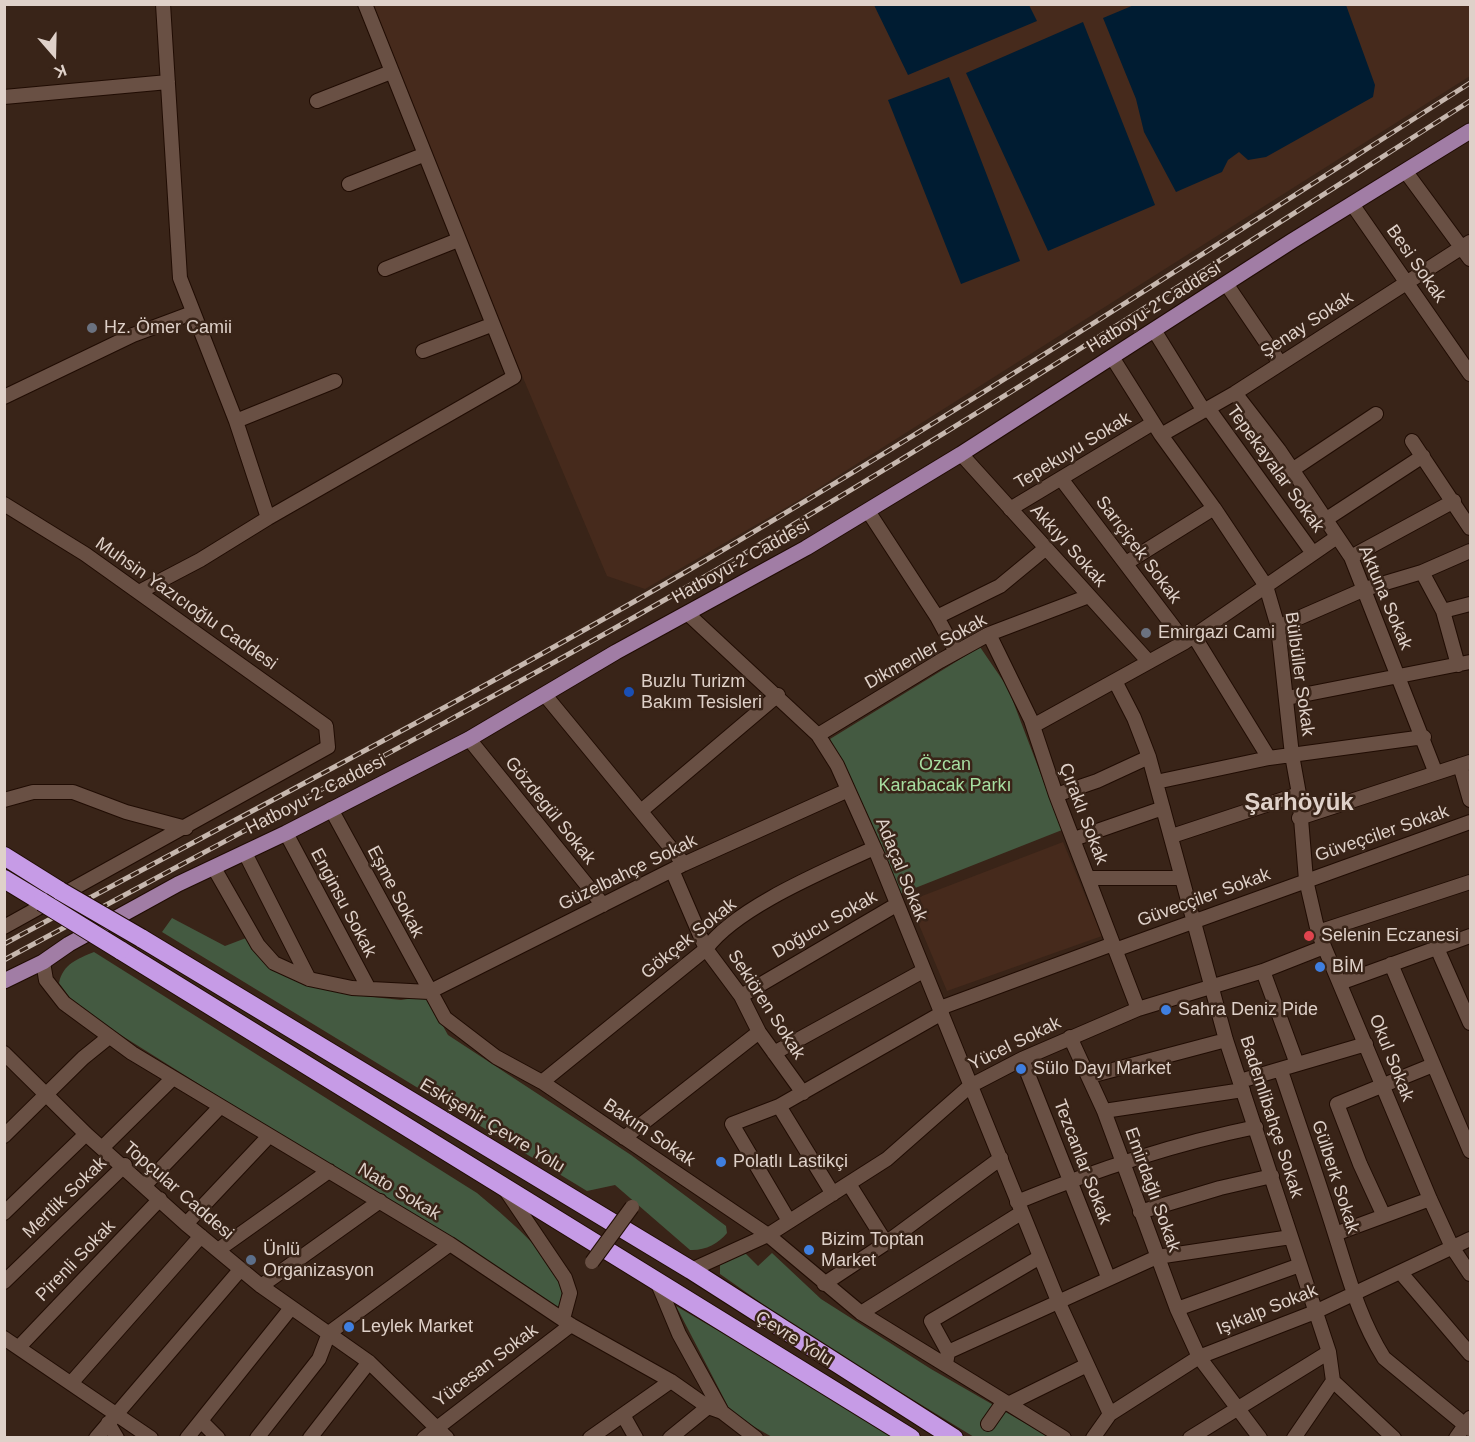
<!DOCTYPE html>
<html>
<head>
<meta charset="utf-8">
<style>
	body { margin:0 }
	#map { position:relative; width:1475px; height:1442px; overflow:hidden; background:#392418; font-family:Helvetica,sans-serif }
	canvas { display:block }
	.frame { position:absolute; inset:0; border:6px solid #dfd1c9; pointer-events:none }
	.north { position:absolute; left:24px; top:24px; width:60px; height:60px; -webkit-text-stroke:4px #392418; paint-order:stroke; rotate:160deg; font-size:16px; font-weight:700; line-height:24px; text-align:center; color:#dfd1c9 }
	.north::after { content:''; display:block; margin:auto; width:21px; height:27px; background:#dfd1c9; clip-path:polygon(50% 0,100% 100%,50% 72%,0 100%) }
</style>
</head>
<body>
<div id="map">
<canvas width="1475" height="1442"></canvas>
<div class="frame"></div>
<div class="north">K</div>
</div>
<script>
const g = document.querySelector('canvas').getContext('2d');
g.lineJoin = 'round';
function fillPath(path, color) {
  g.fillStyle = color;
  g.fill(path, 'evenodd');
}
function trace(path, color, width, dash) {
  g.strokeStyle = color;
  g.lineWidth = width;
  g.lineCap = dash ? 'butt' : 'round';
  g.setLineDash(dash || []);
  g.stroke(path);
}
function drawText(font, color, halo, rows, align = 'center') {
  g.font = font + ' Helvetica,sans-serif';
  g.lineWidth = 5;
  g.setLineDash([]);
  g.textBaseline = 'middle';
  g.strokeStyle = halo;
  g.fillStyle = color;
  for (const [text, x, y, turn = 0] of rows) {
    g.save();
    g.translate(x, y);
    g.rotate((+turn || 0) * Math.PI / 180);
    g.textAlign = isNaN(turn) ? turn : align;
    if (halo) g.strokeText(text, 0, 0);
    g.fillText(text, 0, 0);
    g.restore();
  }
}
fillPath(new Path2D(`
	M367,5H1470V76L806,496L645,589L607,576L507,340L427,141Z
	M1063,842L1102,936L947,991L909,901Z`), '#462a1c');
fillPath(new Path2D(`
	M980,647L1008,688L1062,830L900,894L830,739Z
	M172,918L225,946L246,938L272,966L304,981L364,996L401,1000L426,996L448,1035L631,1155L726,1226L727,1233C718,1244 704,1251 690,1250L615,1185L587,1191L162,932Z
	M94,952L477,1193C504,1216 551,1253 561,1287C563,1294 560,1303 559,1310L100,1022L70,998L59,983C63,964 77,959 94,952Z
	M742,1250L758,1266L772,1253L821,1299L931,1369L1049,1437H974L804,1333L720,1274V1260Z
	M676,1306L893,1433L889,1438L772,1437L732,1414Z`), '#445a41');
fillPath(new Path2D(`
	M874,5H1029L1037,21L908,75Z
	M1134,5H1346L1375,85L1373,97L1266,157L1248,160L1239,152L1228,160L1222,172L1176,192L1144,132L1136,99L1103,18Z
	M1083,22L1155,205L1048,251L966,73Z
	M949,77L1020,261L961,284L888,100Z`), '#001c32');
const minor = new Path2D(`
	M163,4L180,278L236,421L268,518
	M4,97L168,82
	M317,101L391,72
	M1406,172L1470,259
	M349,184L423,155
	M1352,204L1470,374
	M385,269L458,240
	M1227,285L1280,363
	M1154,330L1204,411
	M423,351L491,325
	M1112,357L1161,435L1214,508L1266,586L1278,627L1292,755L1299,794L1306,880L1318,932L1430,1199L1452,1247L1470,1274
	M1235,393L1279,450L1351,557L1435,771
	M4,397L133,335L192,313
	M1208,408L1312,552
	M236,421L335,381
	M1161,435L1235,393L1470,242
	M1412,441L1470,528
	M961,454L1149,662
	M1292,470L1376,414
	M1062,480L1185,642
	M4,504L85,554L326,726L328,747L4,927
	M1010,509L1153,423
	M868,511L937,617L956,652
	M1325,520L1423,456
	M1351,557L1454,501
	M1126,563L1214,508
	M1422,572L1443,611L1458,665
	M139,592L200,560L268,518L514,377L365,4
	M1443,611L1470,604
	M688,614L818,735L837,765L877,854L1058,1301L1110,1414
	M937,617L1000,586L1046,548
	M1278,627L1365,589L1422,572L1470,551
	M989,634L1031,720L1056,795L1138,1009
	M1194,636L1269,758
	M1116,683L1134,718L1149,757L1226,1040L1329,1352L1333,1381L1394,1438
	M545,695L684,864
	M1287,698L1470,662
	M1033,726L1185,642L1337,537
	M818,735L940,661L989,634L1089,596
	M469,739L603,905
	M1460,765L1470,800
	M1156,782L1269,758L1424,737
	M1056,795L1097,781L1149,757
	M4,800L33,792H73L126,812L186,828
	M331,809L445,1018L496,1057L542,1082L768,1235L861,1313L1064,1438
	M641,811L778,695
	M1299,818L1470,762
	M286,833L369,989
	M1172,836L1299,794
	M1074,839L1163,808
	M245,853L309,979
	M214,868L258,945L274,963L309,979L352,988L429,992L684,864L846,791
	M672,870L706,949L741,996L759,1032L803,1093
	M1088,878H1182
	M1318,932L1470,882
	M1437,948L1470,1023
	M1115,950L1470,822
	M43,962L46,980L64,1003L132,1053L450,1244L571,1325L671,1381L708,1407L722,1412L756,1438
	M1391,964L1470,1151
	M1263,971L1297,1064
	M1340,983L1470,936
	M741,996L896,905
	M940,1008L1113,944
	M1070,1037L1104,1111L1177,1309L1199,1357L1260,1438
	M4,1053L86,1134L186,1224L261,1286L369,1362L447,1438
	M774,1053L923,971
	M1022,1059L1108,1277
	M1281,1071C1299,1125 1318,1179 1335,1234C1349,1278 1359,1318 1384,1358L1470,1429
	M1090,1076L1226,1040
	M1240,1081L1366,1044
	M542,1082L706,949C736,907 827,870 874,848
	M779,1106L833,1194
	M1104,1111L1243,1090
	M4,1136L83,1058L109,1037
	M624,1138L759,1032
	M102,1148L173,1078
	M849,1184L886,1243
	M145,1185L220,1107
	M505,1189L565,1278L570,1293L563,1319
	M1017,1202C1095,1170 1173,1144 1256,1127
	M1140,1212L1220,1188L1272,1176
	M4,1213L86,1134
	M1383,1214L1360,1164L1337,1104L1433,1065
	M789,1221L732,1124L779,1106L942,1013
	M186,1224L269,1136
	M1335,1234L1430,1199
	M218,1250L329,1171
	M691,1270L768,1235L887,1159L970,1086L1022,1059L1138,1009L1263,971L1324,947
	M1401,1273L1470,1354
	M656,1279L679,1334L722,1412
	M4,1282L125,1165
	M824,1284L886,1243L1001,1158
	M261,1286L380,1201
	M1177,1309L1300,1265
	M861,1313L1021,1213
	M4,1338L151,1438
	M19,1347L160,1199
	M948,1352L931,1321L1040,1257
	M946,1364L948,1352L1157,1257L1291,1237
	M72,1382L201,1236
	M1008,1404L1087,1365
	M623,1415L636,1438
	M201,1421L218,1438
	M108,1423L117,1438
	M988,1424L1004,1401
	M96,1438L240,1270
	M187,1438L291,1308
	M257,1438L319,1359L329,1333L450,1244
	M310,1438L369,1362
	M424,1438L571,1325
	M590,1438L671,1381
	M670,1438L708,1407
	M1093,1438L1110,1414L1199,1357L1315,1312L1470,1239
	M1190,1438L1329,1352
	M1294,1438L1333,1381
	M1456,1438L1470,1418`);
const major = new Path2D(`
	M4,981L43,962L69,944L178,884L286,833L469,739L616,652L806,548L961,454L1292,241L1470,131`);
const highway = new Path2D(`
	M4,856L60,891
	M4,879L42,902
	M141,938L691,1270L954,1438
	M120,950L911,1438`);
trace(minor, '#200c03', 16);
trace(major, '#200c03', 17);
trace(highway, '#200c03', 20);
trace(minor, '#695044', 14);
trace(major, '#a17da5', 15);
trace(highway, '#c69be6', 18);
const rail = new Path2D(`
	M4,944C235,819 468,699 694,567C958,413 1213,247 1470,83
	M4,960C235,835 467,714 694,583C957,430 1214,264 1470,101`);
trace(rail, '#c6b7ae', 5);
trace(rail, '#392418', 3, [9]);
const minorBridge = new Path2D(`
	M592,1262L632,1207`);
const highwayBridge = new Path2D(`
	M60,891L141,938
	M42,902L120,950`);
trace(minorBridge, '#200c03', 16, []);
trace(highwayBridge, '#200c03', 20, []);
trace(minorBridge, '#695044', 14);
trace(highwayBridge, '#c69be6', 18);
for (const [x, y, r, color] of [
	[92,328,6,"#6b7280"],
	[1146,633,6,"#6b7280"],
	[629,692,6,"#1a4fb4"],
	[1309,936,6,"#e0444e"],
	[1320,967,6,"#3f7fe0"],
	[1166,1010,6,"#3f7fe0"],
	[1021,1069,6,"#3f7fe0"],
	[721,1162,6,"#3f7fe0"],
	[809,1250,6,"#3f7fe0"],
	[251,1260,6,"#5c6f8a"],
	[349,1327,6,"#3f7fe0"]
]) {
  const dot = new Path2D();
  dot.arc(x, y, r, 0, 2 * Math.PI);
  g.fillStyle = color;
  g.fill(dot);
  trace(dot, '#392418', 2);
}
drawText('18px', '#dfd1c9', '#392418', [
	["Besi Sokak",1416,264,55],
	["Hatboyu-2 Caddesi",1154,308,-32],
	["Şenay Sokak",1307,325,-33],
	["Tepekuyu Sokak",1073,451,-31],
	["Tepekayalar Sokak",1275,469,54],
	["Akkıyı Sokak",1068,546,48],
	["Sarıçiçek Sokak",1138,550,53],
	["Hatboyu-2 Caddesi",741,562,-29],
	["Aktuna Sokak",1385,598,67],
	["Muhsin Yazıcıoğlu Caddesi",186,604,35],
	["Dikmenler Sokak",926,652,-29],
	["Bülbüller Sokak",1299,674,82],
	["Hatboyu-2 Caddesi",316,795,-27],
	["Gözdegül Sokak",550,811,51],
	["Çıraklı Sokak",1083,814,69],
	["Güveçciler Sokak",1382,834,-19],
	["Adaçal Sokak",901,870,68],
	["Güzelbahçe Sokak",628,873,-26],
	["Eşme Sokak",395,892,62],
	["Güvecçiler Sokak",1204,898,-20],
	["Enginsu Sokak",343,903,62],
	["Doğucu Sokak",825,925,-30],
	["Gökçek Sokak",689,939,-39],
	["Sekiören Sokak",766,1005,57],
	["Yücel Sokak",1015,1044,-26],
	["Okul Sokak",1391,1058,68],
	["Bademlibahçe Sokak",1271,1117,72],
	["Eskişehir Çevre Yolu",492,1126,31],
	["Bakım Sokak",649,1133,34],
	["Tezcanlar Sokak",1082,1162,69],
	["Gülberk Sokak",1335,1177,72],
	["Emirdağlı Sokak",1152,1190,70],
	["Topçular Caddesi",178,1191,41],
	["Nato Sokak",399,1192,31],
	["Mertlik Sokak",65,1198,-44],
	["Pirenli Sokak",76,1261,-46],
	["Işıkalp Sokak",1267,1310,-22],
	["Çevre Yolu",794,1339,32],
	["Yücesan Sokak",486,1366,-37]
]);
drawText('18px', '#dfd1c9', '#392418', [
	["Hz. Ömer Camii",104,328],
	["Emirgazi Cami",1158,633],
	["Buzlu Turizm",641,682],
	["Bakım Tesisleri",641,703],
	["Selenin Eczanesi",1321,936],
	["BİM",1332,967],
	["Sahra Deniz Pide",1178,1010],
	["Sülo Dayı Market",1033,1069],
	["Polatlı Lastikçi",733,1162],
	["Bizim Toptan",821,1240],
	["Market",821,1261],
	["Ünlü",263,1250],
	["Organizasyon",263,1271],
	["Leylek Market",361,1327]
], 'left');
drawText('18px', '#a7dea0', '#392418', [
	["Özcan",945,765],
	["Karabacak Parkı",945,786]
]);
drawText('bold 24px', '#dfd1c9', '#392418', [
	["Şarhöyük",1299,803]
]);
</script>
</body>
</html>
